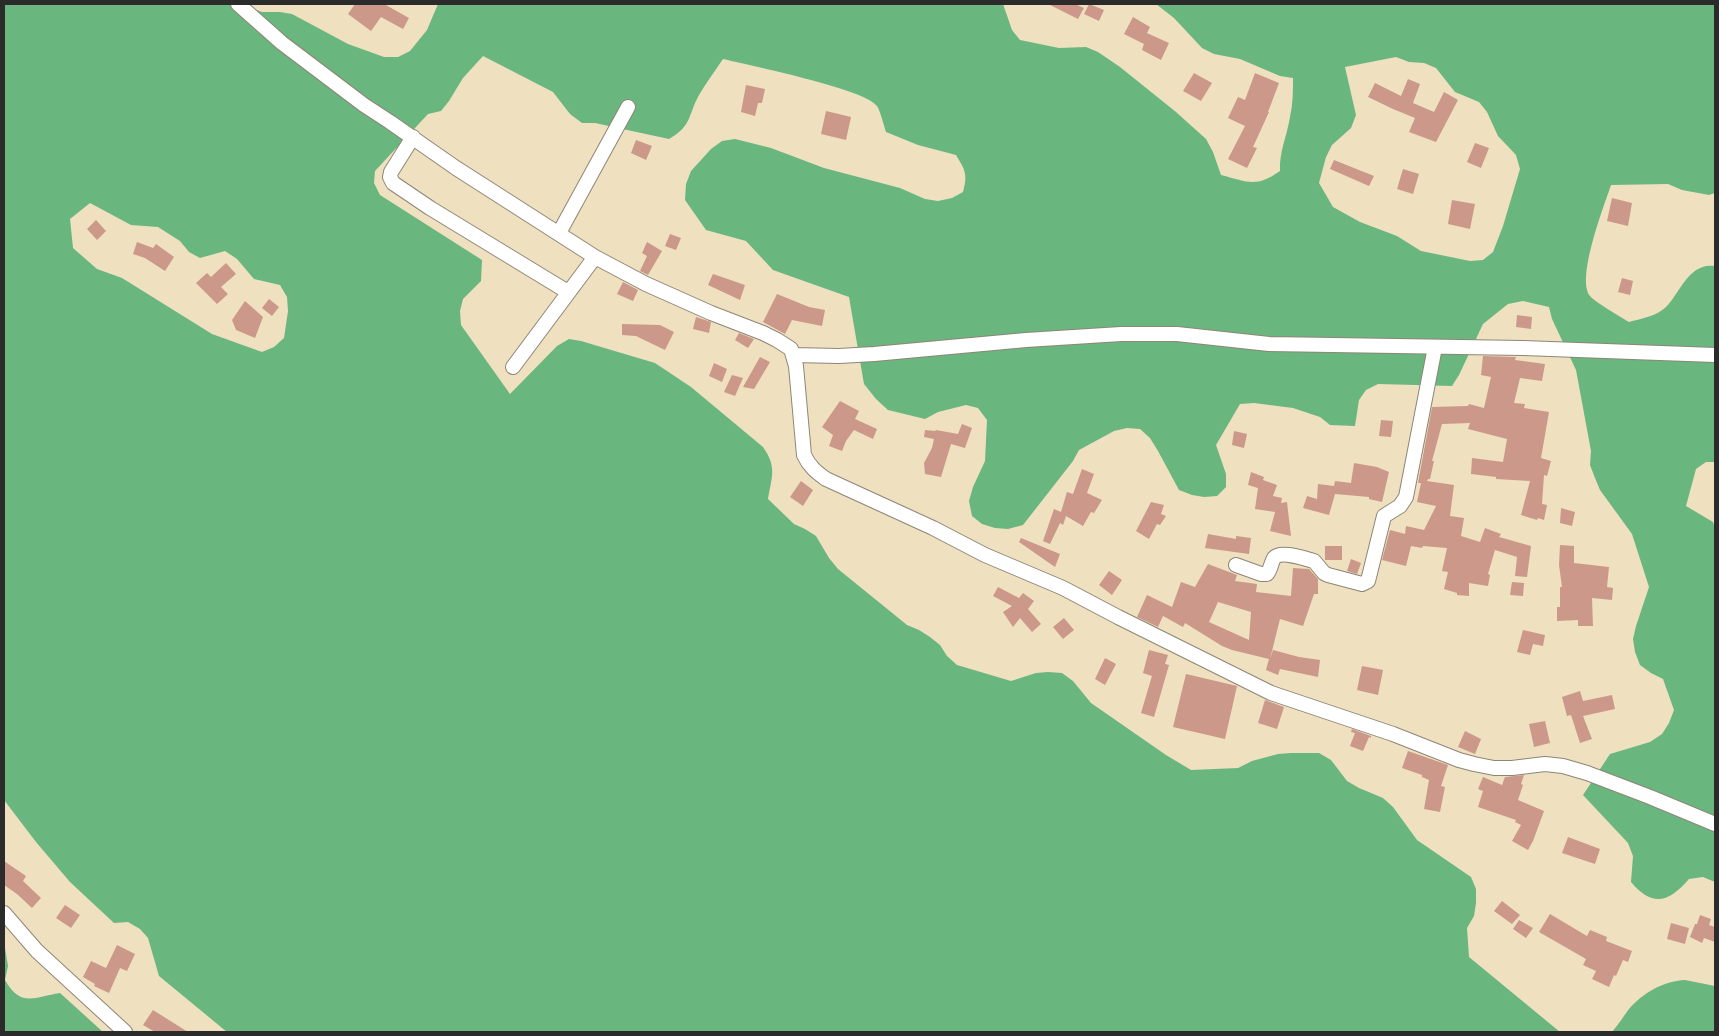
<!DOCTYPE html>
<html>
<head>
<meta charset="utf-8">
<style>
	body { margin:0 }
	#map { position:relative; width:1719px; height:1036px; overflow:hidden; background:#efe0c0; font-family:"Shantell Sans",sans-serif }
	canvas { display:block }
	.frame { position:absolute; inset:0; border:5px solid #2b2b2b; pointer-events:none }
</style>
</head>
<body>
<div id="map">
<canvas width="1719" height="1036"></canvas>
<div class="frame"></div>
</div>
<script>
const g = document.querySelector('canvas').getContext('2d');
g.lineJoin = 'round';
function fillPath(path, color) {
  g.fillStyle = color;
  g.fill(path, 'evenodd');
}
function trace(path, color, width, dash) {
  g.strokeStyle = color;
  g.lineWidth = width;
  g.lineCap = dash ? 'butt' : 'round';
  g.setLineDash(dash || []);
  g.stroke(path);
}
fillPath(new Path2D(`
	M4,4H241L262,12H280L292,14L348,44L384,57H398L410,51L427,30L438,4H1003L1012,30L1020,40L1059,48L1086,47L1098,52L1120,67L1176,112L1206,139L1213,152L1221,175C1248,182 1256,188 1280,171C1279,152 1287,136 1290,117C1293,104 1293,91 1293,78L1280,76L1240,59L1214,54L1202,48L1174,18L1156,4H1715V193L1709,195L1682,190L1668,184L1611,185C1604,206 1576,278 1590,296C1595,302 1621,317 1629,322C1640,319 1657,316 1666,307C1680,293 1689,262 1715,266V462H1706L1696,469L1686,506L1713,522L1715,529V882L1703,877L1689,879C1669,902 1653,908 1631,882L1633,856L1628,843L1583,795L1610,754L1650,742L1662,734L1669,723L1674,710L1663,679L1651,673L1640,665L1635,652L1633,639L1636,626L1649,587L1632,534L1600,490L1595,478L1590,465L1591,451L1576,370L1552,319L1549,307L1523,301L1508,304L1483,324L1459,375L1452,386L1378,384L1366,390L1359,400L1355,426L1330,425L1320,417L1293,408L1254,403L1240,404L1216,445L1226,474V487L1217,496L1204,497L1192,495L1179,490L1158,451L1150,438L1140,429L1127,428L1114,431L1079,450L1073,461L1023,525L1008,529L995,528L982,524L972,516L969,501L973,487L985,461L987,420L978,408L966,405L938,412L925,419L888,410L876,399L864,384L849,297L773,270L746,241L706,230L685,200L686,184L691,171L711,149L722,141L735,139L771,148L824,168L900,188L925,199L938,201L952,198L963,192C968,174 965,170 956,155L918,145L886,132C884,126 880,110 877,106C865,89 748,65 723,59C715,71 706,83 699,95C688,115 692,126 669,139L595,123H582L570,114L553,92L483,56L463,78L449,101L441,111L428,114L375,171L374,183L380,195L482,260L481,281L463,299L460,311L461,325L510,394L557,346L569,339L581,341L655,363L691,387L763,447C777,467 772,476 768,499L794,524L805,529L816,536L829,558L838,569L907,625L919,630L930,637L940,645L947,656L957,665L1011,681L1036,673L1048,672L1062,673L1073,681L1091,703L1166,755L1191,770L1238,768L1252,761L1278,754L1291,753H1319L1331,760L1347,781L1359,788L1383,798L1393,807L1417,840L1471,877L1476,889V903L1474,916L1467,928L1469,957L1560,1032H227L159,976L148,938L140,929L128,922L114,923L70,882L36,842L4,800ZM1396,57L1409,62L1424,63L1436,68L1455,92L1479,102L1487,112L1498,136L1516,155L1520,169L1503,226L1493,252L1483,260L1470,261L1421,251L1397,236L1360,222L1333,207L1319,183L1326,157L1332,145L1351,128L1356,115L1345,67ZM90,203L131,225L158,227L180,241L189,252L200,258L225,251L237,259L254,279L280,285L287,297L288,311L284,338L274,347L262,352L212,334L122,278L97,269L73,248L70,219Z
	M4,942L8,966L5,980C21,1008 34,997 60,993L103,1032H4Z
	M1685,980L1715,986V1032H1612C1618,1025 1623,1017 1629,1009C1643,993 1663,981 1685,980Z`), '#6ab67f');
fillPath(new Path2D(`
	M355,4H384L409,18L403,29L381,17L371,31L348,14Z
	M1048,4H1075L1084,8L1078,19Z
	M1089,4L1104,10L1099,21L1084,14Z
	M1133,17L1150,27L1147,33L1169,43L1161,60L1142,50L1144,44L1124,34Z
	M1194,73L1212,83L1201,101L1183,91Z
	M1255,73L1279,83L1268,112H1269L1253,147L1257,148L1247,168L1228,159L1245,126L1228,118L1238,97L1245,100Z
	M1408,79L1420,84L1413,103L1434,112L1444,92L1458,100L1436,142L1409,132L1415,118L1393,109L1368,97L1375,83L1401,96Z
	M746,85L765,89L762,103H758L755,116L741,112Z
	M826,111L851,117L846,140L821,134Z
	M636,140L652,146L646,160L631,153Z
	M1475,143L1489,148L1481,168L1467,162Z
	M1334,160L1374,176L1369,186L1330,169Z
	M1403,169L1419,174L1413,194L1397,189Z
	M1612,198L1632,203L1628,226L1607,221Z
	M1452,200L1475,204L1470,229L1448,224Z
	M96,220L106,231L97,240L87,229Z
	M670,234L681,238L676,250L665,246Z
	M137,242L153,248L156,244L174,257L165,271L145,258L133,254Z
	M647,242L662,251L648,275L640,271L647,256L642,253Z
	M226,263L236,274L221,287L228,294L217,304L196,283L207,273L211,277Z
	M713,274L745,285L740,300L708,285Z
	M1622,278L1633,281L1630,295L1618,292Z
	M623,282L638,290L633,301L617,294Z
	M777,294L809,307L825,310L822,326L792,320L785,334L763,322Z
	M269,299L279,307L272,316L262,308Z
	M245,301L263,317L255,338L236,330L232,320Z
	M1517,315L1532,317L1531,329L1516,327Z
	M696,317L711,322L709,333L693,329Z
	M622,324L660,325L674,332L665,350L636,336L622,335Z
	M739,333L754,339L748,348L735,340Z
	M1483,356L1516,357L1515,360L1545,364L1542,381L1520,378L1514,403L1525,404L1524,408L1549,412L1541,458L1551,461L1547,476L1544,475L1542,504L1547,505L1544,520L1538,518L1537,520L1521,515L1530,481L1496,479V477L1471,474L1472,458L1503,462L1507,439L1468,429L1470,423L1442,424L1432,461H1434L1430,479H1428L1427,481L1454,485L1450,516L1464,518L1461,536L1480,542L1485,528L1501,534L1499,537L1531,546L1527,577L1515,576L1517,557L1495,550L1488,574L1490,575L1488,586L1469,583V596L1457,595V593L1444,589L1448,572L1442,571L1447,548L1423,546L1422,548L1411,546L1406,566L1382,560L1390,530L1405,534L1406,526L1424,530L1436,506L1417,502L1421,483H1418L1432,407L1468,406L1469,404L1484,408L1491,377L1481,375Z
	M760,357L770,362L754,389L743,387Z
	M714,363L727,369L722,382L709,376Z
	M732,375L743,378L735,396L724,392Z
	M840,401L859,411L855,419L877,429L873,439L854,430L846,441L842,451L829,446L833,435L822,427Z
	M1381,420L1393,421L1391,437L1379,436Z
	M962,424L972,428L965,448L951,444L941,477L925,474L924,463L932,448L934,439L924,437L925,430L935,431L936,430L958,434Z
	M1234,431L1247,434L1244,448L1232,445Z
	M1354,463L1377,467L1389,472L1382,502L1369,499V497L1335,494L1329,515L1303,508L1307,496L1317,499L1318,484L1334,486L1335,481L1351,483Z
	M1082,469L1094,474L1087,493L1102,500L1094,513L1091,512L1083,526L1066,516L1063,525L1060,523L1050,544L1043,541L1054,509L1061,512L1067,492L1073,494Z
	M1251,472L1264,477L1263,480L1277,485L1273,496L1282,498L1281,503L1287,502L1291,536L1270,531L1275,512L1255,509L1258,488L1248,485Z
	M801,481L813,490L803,506L790,497Z
	M1151,502L1164,505L1161,514L1166,516L1160,525L1157,524L1149,539L1136,531Z
	M1561,508L1575,512L1572,526L1560,523Z
	M1208,534L1236,539V536L1251,538L1249,554L1205,548Z
	M1021,538L1060,554L1055,567L1019,542Z
	M1560,545L1574,546V563L1609,567L1607,587L1613,588L1612,600L1592,598L1593,626H1578V620L1557,621V607H1560V587H1562L1559,565Z
	M1325,546H1342V560H1325Z
	M1351,559L1361,563L1357,574L1347,571Z
	M1208,564L1237,575L1235,581L1257,584L1256,592L1291,596L1293,568L1309,569L1318,579V594H1314L1303,626L1280,619L1270,659L1273,650L1299,657L1320,660L1318,677L1280,669L1278,675L1266,670L1269,659L1232,650L1222,646L1185,623L1183,627L1163,616L1158,627L1137,617L1147,595L1172,607L1181,582L1195,587ZM1218,602L1251,612L1249,640L1209,622Z
	M1109,571L1122,580L1112,595L1099,585Z
	M1512,582L1524,583L1523,596L1510,595Z
	M998,587L1019,598L1023,593L1034,601L1028,609L1041,624L1032,632L1020,618L1013,627L1003,612L1012,606L993,596Z
	M1064,618L1074,630L1063,639L1053,627Z
	M1523,630L1545,635L1543,646L1533,644L1530,655L1517,652Z
	M1149,650L1168,655L1165,664L1169,665L1154,717L1141,713L1152,676L1143,673Z
	M1105,658L1116,664L1105,685L1095,679Z
	M1362,666L1383,670L1378,695L1357,690Z
	M1186,674L1237,686L1225,739L1173,727Z
	M1580,691L1583,701L1612,695L1615,709L1583,716L1592,739L1580,743L1571,715L1567,716L1562,697Z
	M1265,700L1284,707L1277,729L1258,723Z
	M1545,721L1550,743L1534,747L1529,724Z
	M1352,729L1371,736V738L1369,737L1363,751L1350,746L1355,733L1351,732Z
	M1465,731L1481,739L1475,754L1458,747Z
	M1408,751L1448,765L1441,786L1445,787L1440,812L1424,809L1429,780L1422,777V775L1402,768Z
	M1524,775L1521,784L1523,785L1518,800L1544,811L1533,841L1528,850L1512,841L1521,825L1515,822L1516,820L1478,807L1483,791L1478,789L1483,777L1502,785L1505,777Z
	M1568,837L1600,849L1595,864L1562,853Z
	M4,861L26,876L23,881L41,898L32,908L17,894L4,885Z
	M1502,901L1520,915L1512,924L1494,911Z
	M65,905L80,915L71,928L56,918Z
	M1550,914L1587,936L1590,930L1607,937L1606,941L1632,951L1628,962L1623,960L1616,976L1614,975L1609,987L1592,979L1596,971L1583,965L1586,959L1539,932Z
	M1700,915L1711,919L1709,925L1715,927V942L1704,938L1702,943L1690,937L1695,924H1697Z
	M1519,920L1533,928L1526,938L1513,929Z
	M1671,923L1689,928L1685,944L1667,939Z
	M117,945L135,954L127,971L120,968L109,993L94,986L95,984L83,977L91,961L106,968Z
	M153,1010L188,1032H155L143,1025Z`), '#cb988a');
const street = new Path2D(`
	M238,4L282,43L364,105L390,122L456,168L595,257L646,284L711,313L763,333L777,340L791,349L796,366L804,455C809,466 816,472 826,479L933,528L985,555L1063,588L1118,617L1271,693L1393,734L1459,760L1474,764L1494,768H1512L1545,764L1563,766L1587,773L1650,797L1715,824
	M413,137L391,172L390,177L393,183L430,208L568,292
	M559,233L628,107
	M793,355L839,356L874,354L1026,340L1121,334H1177L1269,344L1523,348L1715,355
	M513,367L595,257
	M1236,565L1261,574H1267C1271,569 1271,563 1274,558C1281,550 1305,559 1314,561L1324,573L1328,575L1362,584L1368,581L1384,516L1400,506L1406,497L1435,347
	M4,913L37,951L125,1032`);
trace(street, '#8d8676', 16);
trace(street, '#fff', 14);
</script>
</body>
</html>
